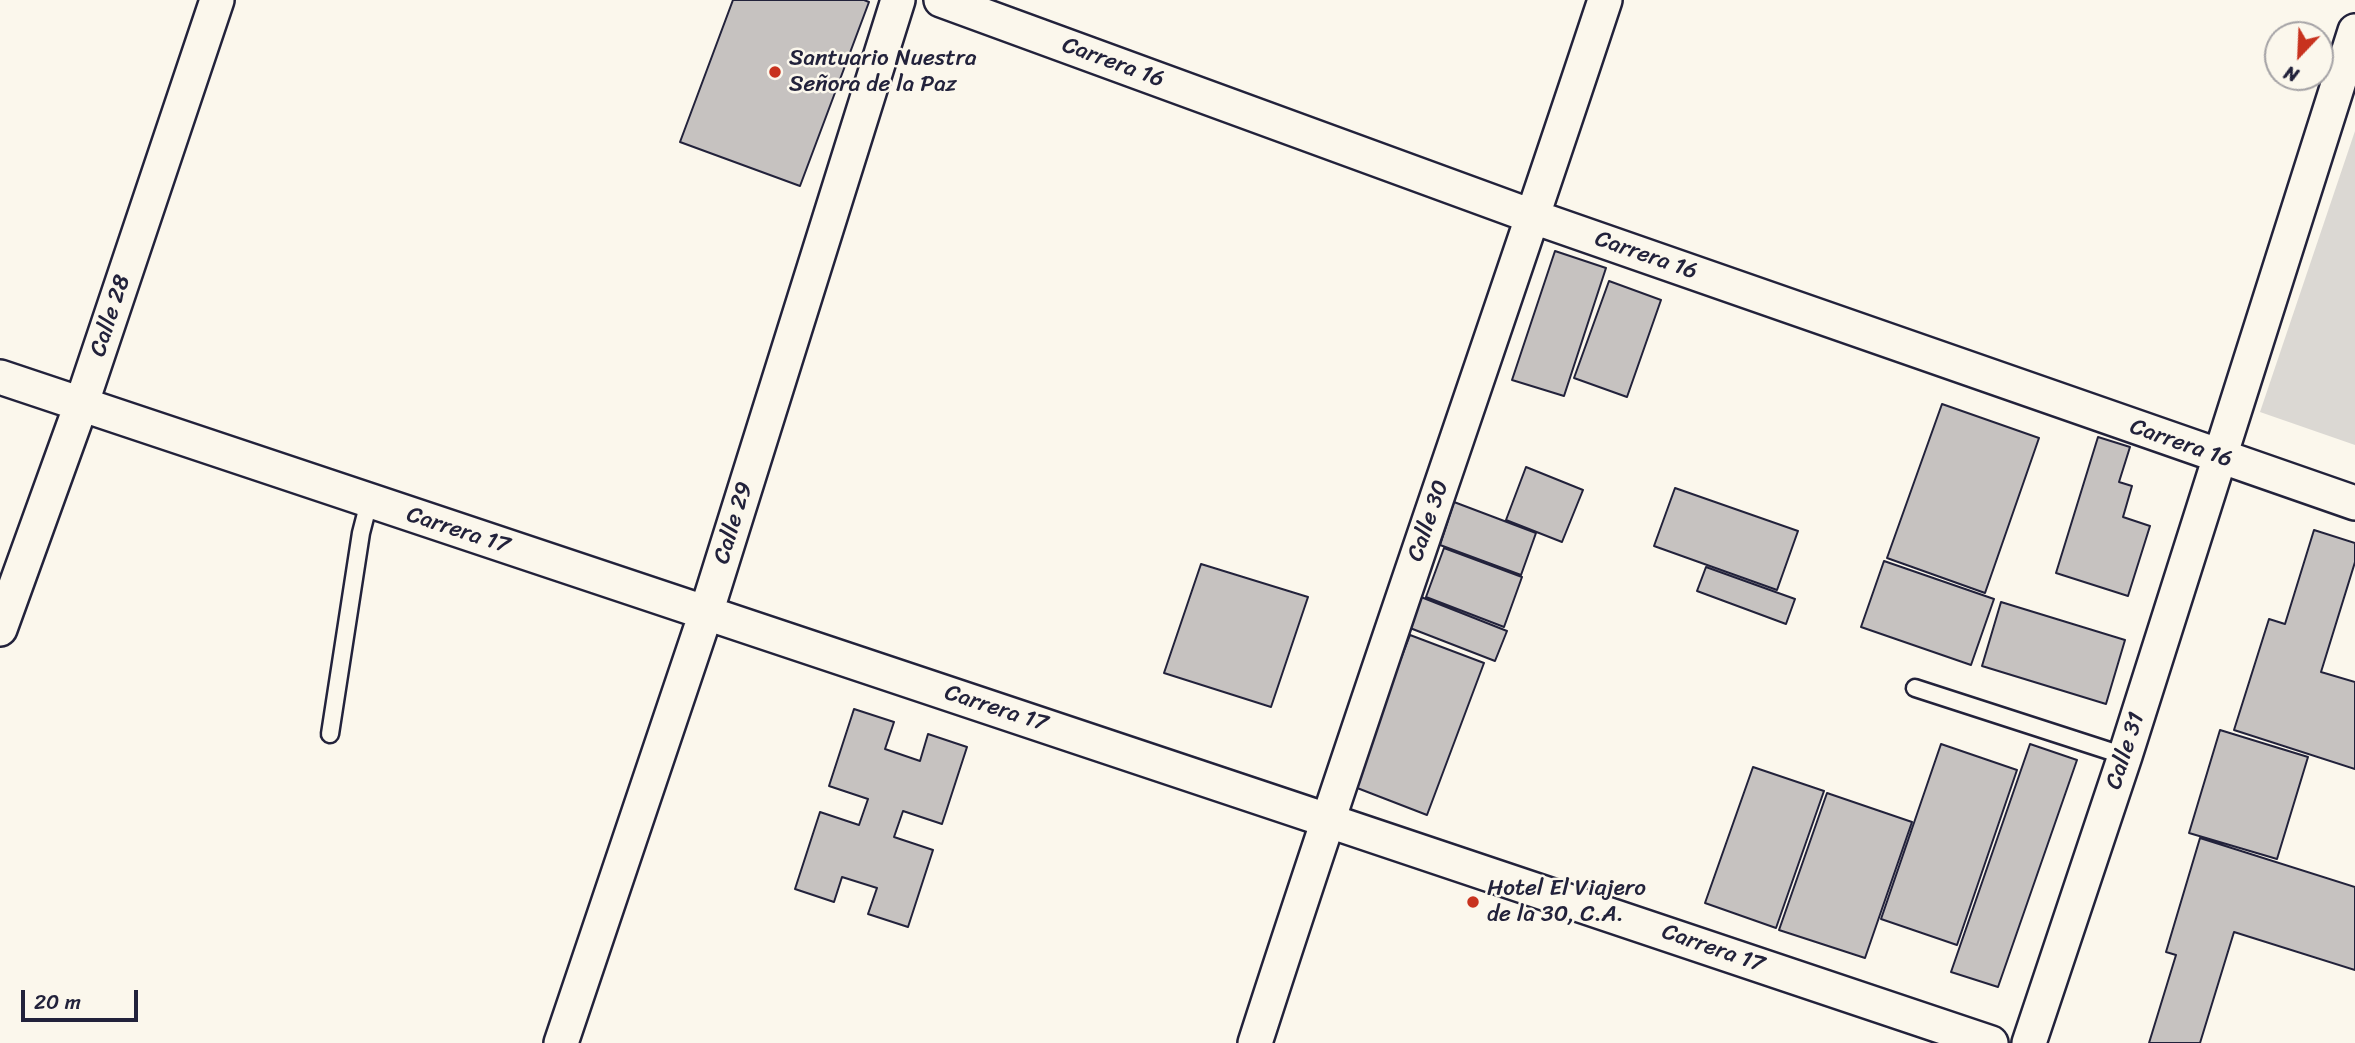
<!DOCTYPE html>
<html>
<head>
<meta charset="utf-8">
<style>
	body { margin:0 }
	#map { position:relative; width:2355px; height:1043px; overflow:hidden; background:#fbf7ec; font-family:Sriracha,sans-serif }
	canvas { display:block }
	.north { position:absolute; left:2264px; top:21px; width:70px; height:70px; box-sizing:border-box; background:#fbf7ec; border:2px solid #a4a2a5; border-radius:50%; rotate:203deg; font-size:19px; font-weight:700; line-height:28px; text-align:center; color:#22223b }
	.north::after { content:''; display:block; margin:auto; width:24px; height:32px; background:#c8321e; clip-path:polygon(50% 0,100% 100%,50% 72%,0 100%) }
	.scale { position:absolute; left:21px; top:990px; width:117px; height:32px; box-sizing:border-box; border:4px solid #22223b; border-top:0; padding-left:9px; font-size:21px; line-height:24px; white-space:nowrap; color:#22223b; -webkit-text-stroke:5px #fbf7ec; paint-order:stroke }
</style>
</head>
<body>
<div id="map">
<canvas width="2355" height="1043"></canvas>
<div class="north">N</div>
<div class="scale">20 m</div>
</div>
<script>
const g = document.querySelector('canvas').getContext('2d');
g.lineJoin = 'round';
function fillPath(path, color) {
  g.fillStyle = color;
  g.fill(path, 'evenodd');
}
function trace(path, color, width, dash) {
  g.strokeStyle = color;
  g.lineWidth = width;
  g.lineCap = dash ? 'butt' : 'round';
  g.setLineDash(dash || []);
  g.stroke(path);
}
function drawText(font, color, halo, rows, align = 'center') {
  g.font = font + ' Sriracha,sans-serif';
  g.lineWidth = 5;
  g.setLineDash([]);
  g.textBaseline = 'middle';
  g.strokeStyle = halo;
  g.fillStyle = color;
  for (const [text, x, y, turn = 0] of rows) {
    g.save();
    g.translate(x, y);
    g.rotate((+turn || 0) * Math.PI / 180);
    g.textAlign = isNaN(turn) ? turn : align;
    if (halo) g.strokeText(text, 0, 0);
    g.fillText(text, 0, 0);
    g.restore();
  }
}
fillPath(new Path2D(`
	M2355,131V445L2260,412Z`), '#dbd8d3');
const building = new Path2D(`
	M733,0H864L869,2L800,186L680,142Z
	M1555,251L1606,268L1564,396L1512,380Z
	M1609,281L1661,300L1627,397L1574,378Z
	M1942,404L2039,438L1985,593L1887,558Z
	M2098,437L2130,447L2119,482L2132,486L2123,517L2150,526L2128,596L2056,573Z
	M1526,467L1583,490L1562,542L1506,520Z
	M1675,488L1798,531L1777,590L1654,546Z
	M1454,502L1536,533L1521,575L1440,545Z
	M2314,530L2355,543V562L2321,672L2355,682V769L2234,730L2269,619L2285,624Z
	M1444,548L1522,577L1504,627L1426,597Z
	M1884,561L1994,599L1971,665L1861,627Z
	M1201,564L1308,597L1271,707L1164,673Z
	M1706,567L1795,599L1786,624L1697,591Z
	M1421,597L1507,631L1495,661L1410,628Z
	M2001,602L2125,640L2106,704L1982,666Z
	M1410,635L1484,663L1427,815L1352,786Z
	M854,709L894,722L885,749L920,761L928,734L967,747L942,824L903,811L894,837L933,850L908,927L868,914L877,888L842,877L834,902L795,889L820,812L859,825L868,799L829,786Z
	M2220,730L2308,757L2277,859L2189,833Z
	M1941,744L2017,770L1957,945L1881,919Z
	M2030,744L2077,760L1998,987L1951,972Z
	M1753,767L1824,791L1776,928L1705,903Z
	M1827,793L1912,822L1865,958L1779,930Z
	M2200,838L2355,887V970L2234,932L2200,1043H2149L2176,955L2166,952Z`);
fillPath(building, '#c6c2c0');
trace(building, '#22223b', 2);
const lane = new Path2D(`
	M1915,688L2125,756
	M330,734L361,533L369,502`);
const street = new Path2D(`
	M941,0L1534,217L2355,503
	M0,377C663,600 1328,819 1991,1043
	M0,629L81,405L217,0
	M561,1043L706,613L898,0
	M1255,1043C1367,694 1490,348 1605,0
	M2029,1043L2125,756L2355,31`);
trace(lane, '#22223b', 21);
trace(street, '#22223b', 38);
trace(lane, '#fbf7ec', 16);
trace(street, '#fbf7ec', 33);
for (const [x, y, r, color] of [
	[775,72,7,"#c8321e"],
	[1473,902,7,"#c8321e"]
]) {
  const dot = new Path2D();
  dot.arc(x, y, r, 0, 2 * Math.PI);
  g.fillStyle = color;
  g.fill(dot);
  trace(dot, '#fbf7ec', 2.5);
}
drawText('23px', '#22223b', '#fbf7ec', [
	["Santuario Nuestra",789,59],
	["Señora de la Paz",789,85],
	["Hotel El Viajero",1487,889],
	["de la 30, C.A.",1487,915]
], 'left');
drawText('23px', '#22223b', '#fbf7ec', [
	["Carrera 16",1113,63,20],
	["Carrera 16",1646,256,19],
	["Calle 28",111,316,-72],
	["Carrera 16",2181,444,19],
	["Calle 30",1429,521,-71],
	["Calle 29",734,523,-73],
	["Carrera 17",458,531,18],
	["Carrera 17",996,709,18],
	["Calle 31",2126,751,-72],
	["Carrera 17",1713,949,19]
]);
</script>
</body>
</html>
